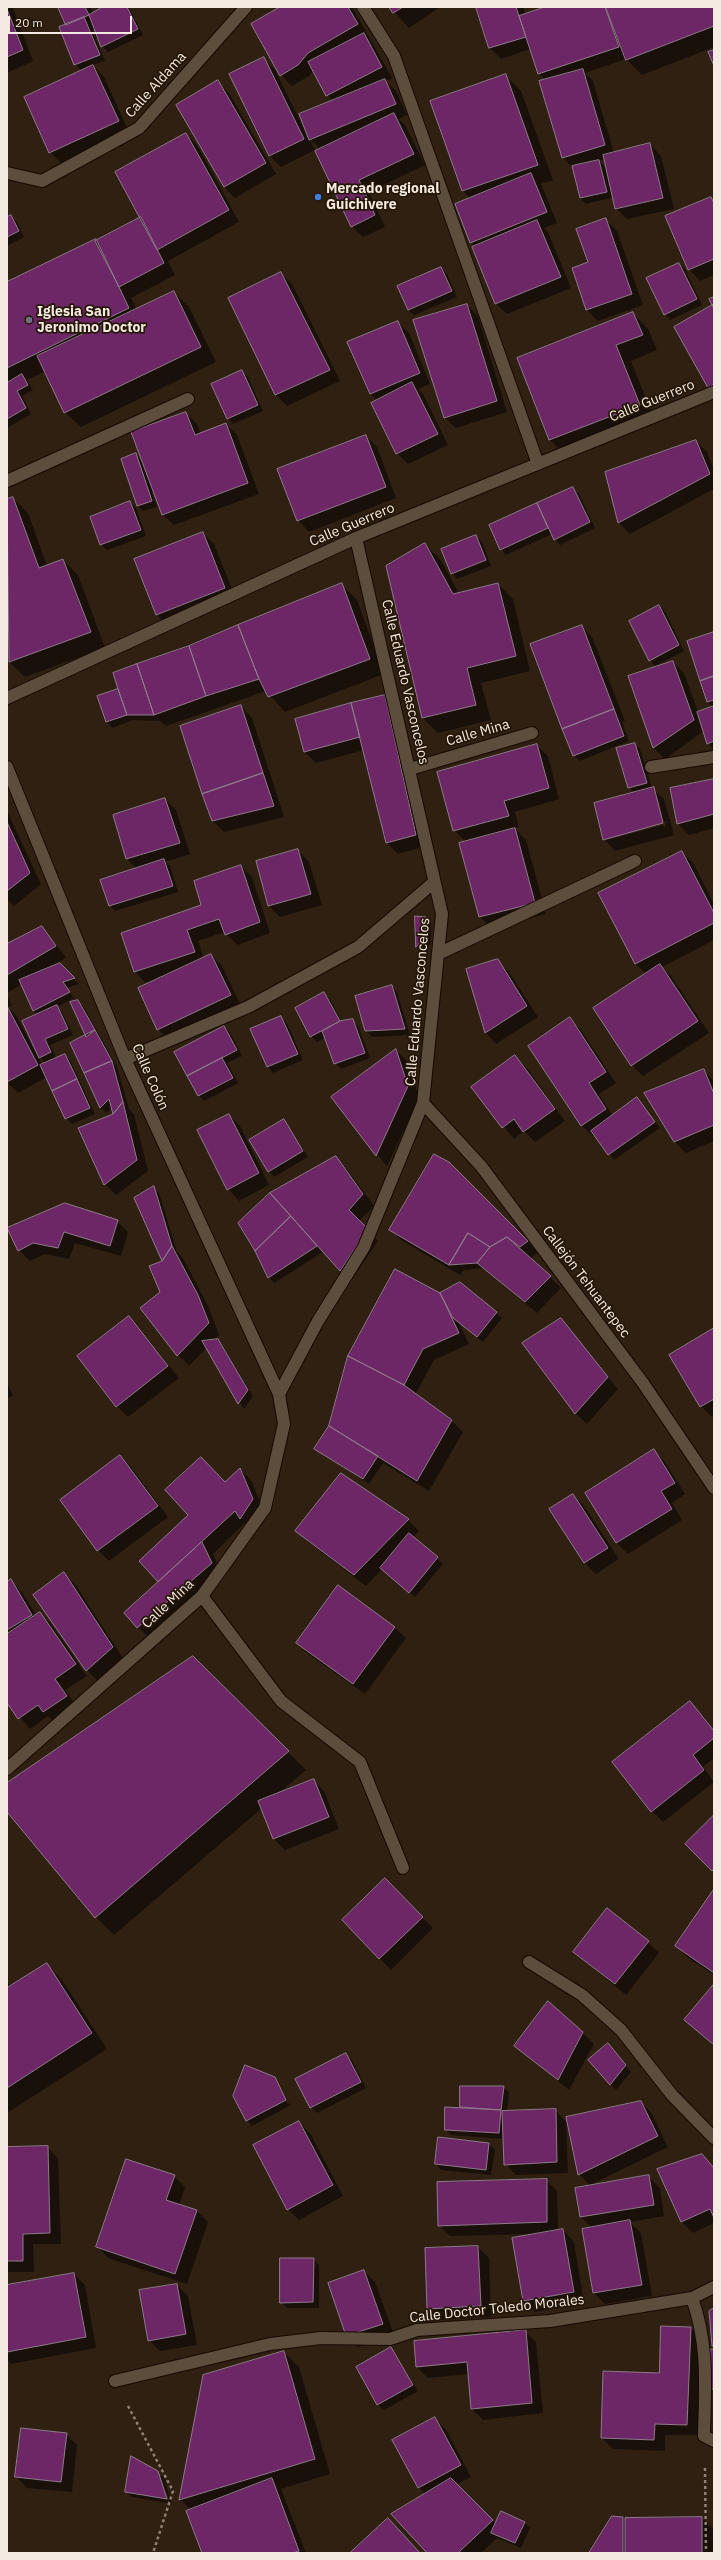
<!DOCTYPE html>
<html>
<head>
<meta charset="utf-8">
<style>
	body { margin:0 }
	#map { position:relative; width:721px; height:2560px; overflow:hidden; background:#2f2012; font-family:"IBM Plex Sans",sans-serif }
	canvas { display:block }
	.frame { position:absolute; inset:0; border:8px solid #f5eae1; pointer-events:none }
	.scale { position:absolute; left:8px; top:16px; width:124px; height:18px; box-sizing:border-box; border:2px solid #f5eae1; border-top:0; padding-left:5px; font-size:12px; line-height:14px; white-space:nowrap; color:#f5eae1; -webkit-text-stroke:3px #251708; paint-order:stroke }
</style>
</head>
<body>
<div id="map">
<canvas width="721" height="2560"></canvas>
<div class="frame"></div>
<div class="scale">20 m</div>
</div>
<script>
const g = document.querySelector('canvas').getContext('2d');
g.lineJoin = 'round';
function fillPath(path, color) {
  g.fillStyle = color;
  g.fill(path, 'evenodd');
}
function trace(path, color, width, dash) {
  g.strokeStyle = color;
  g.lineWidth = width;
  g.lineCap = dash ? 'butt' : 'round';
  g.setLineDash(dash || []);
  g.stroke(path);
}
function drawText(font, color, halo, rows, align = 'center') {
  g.font = font + ' "IBM Plex Sans",sans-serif';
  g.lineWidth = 3.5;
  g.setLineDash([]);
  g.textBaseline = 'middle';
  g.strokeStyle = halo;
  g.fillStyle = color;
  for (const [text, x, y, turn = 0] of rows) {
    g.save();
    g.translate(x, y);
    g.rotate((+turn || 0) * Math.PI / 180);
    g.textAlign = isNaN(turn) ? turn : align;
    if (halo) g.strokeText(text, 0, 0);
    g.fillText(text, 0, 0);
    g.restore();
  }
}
fillPath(new Path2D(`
	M7,7H14L13,8L33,61L7,73Z
	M59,7H91L93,14L105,7H129L143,35L108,52L102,46L95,28L92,30L105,61L92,65L104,77L129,132L61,163L50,152L82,71L75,64L67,25Z
	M282,7H352L392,78L386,81L396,91L407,115L399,119L405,125L425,165L369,192L385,227L363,237L352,226L320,149L309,138L315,150L281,167L270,156L231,75L264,59L275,70L305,131L334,101L327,95L314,70L309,76L292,86L281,75Z
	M390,7H440L409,28Z
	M477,7H523L526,15L548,7H714V47L642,75L626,59L585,73L593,81L614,153L650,144L661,156L674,209L627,219L616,208L614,197L586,204L580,198L573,168L563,158L546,80L539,74L531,49L501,59L490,48ZM530,34L531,36L495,47V45ZM605,159L607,169L599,161Z
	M505,75L521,91L553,180L541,184L557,223L544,228L548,232L571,288L507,314L495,303L475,246L471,242V199L463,191Z
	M218,82L229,93L276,174L235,198L224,187Z
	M186,134L197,145L239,222L168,261L175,275L131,298L137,310L174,292L189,307L216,362L81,427L65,412L46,371L27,380L33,390L22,396L31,414L7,428V283L142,217ZM105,257L122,291L120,292Z
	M711,198L714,201V275L700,281L689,269Z
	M11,216L17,222L24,237L7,246V218Z
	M606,220L617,231L643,305L598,321L587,310L589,263Z
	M679,264L685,269L702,305L670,320L665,314Z
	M441,268L447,274L457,297L414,315L408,310Z
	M281,273L292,284L340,381L287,406L276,395L229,298Z
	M467,305L478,316L507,412L456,428L444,417Z
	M633,313L648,329L657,350L631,361L655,421L565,455L550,440L519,358Z
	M397,322L409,333L430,384L418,389L423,394L448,445L408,464L397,453L377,401L371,394L349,343Z
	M242,371L248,377L263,411L233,424L228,418Z
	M186,413L197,424L201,434L226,424L237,435L259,494L174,525L162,514L154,492L152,493L157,507L143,511L138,506L136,454L143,461Z
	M366,436L377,447L396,498L309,532L298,520Z
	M696,441L707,452L714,470V489L630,534L619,523L606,472Z
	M573,489L579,494L595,528L560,545L552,534L506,555L501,549L491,525Z
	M13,498L28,513L47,566L63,560L78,575L105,648L25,677L9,662L7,655V500Z
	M130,502L136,508L146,536L107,550L101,544Z
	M203,533L214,544L236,599L168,626L157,615Z
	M476,536L482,542L491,566L457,579L452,573Z
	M425,545L441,560L459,594L498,584L513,599L530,671L481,683L491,720L438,733L423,718Z
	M341,584L357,600L384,674L285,712L266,691L166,726L160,721L133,720L112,728L107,722L98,697L119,689L137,665Z
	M659,606L665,611L684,651L655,666L650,660Z
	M581,626L592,637L625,721L622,722L629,741L580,761L574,755Z
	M714,633V750L708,743L704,731L665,759L654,748L629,677L673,662L684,673L698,712L713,707L708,702L688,641Z
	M385,696L396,707L426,846L398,854L387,843L364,750L316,763L305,752Z
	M241,706L252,718L284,817L224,832L213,821Z
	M635,744L640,749L652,788L664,799L674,835L615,851L604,839L635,793L629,787ZM656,799H658L664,822L668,821L665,824L666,828L663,825L610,839Z
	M536,745L548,756L559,799L515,812L519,827L514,828L526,840L546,914L491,928L480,917L460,843L466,842L454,830Z
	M714,780V828L689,835L678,824L671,789Z
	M165,799L176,810L190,854L165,862L170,866L178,892L115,911L110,905L137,869L127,859L114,816Z
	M7,811L41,884L14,906L7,899Z
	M298,850L309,862L322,905L280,917L269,906L257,862Z
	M682,852L693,863L714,904V940L662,967L671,976L709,1033L643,1076L632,1065L646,974L636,964Z
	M241,866L252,877L270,933L237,945L225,932L198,941L204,959L211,955L222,966L241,1006L169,1040L158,1029L154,980L146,983L135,972L122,934L203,906Z
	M416,917L425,918L431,924V943L422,952L417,947Z
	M41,927L66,957L51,968L60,964L79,984L67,988L74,998L57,1007L62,1012L73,1035L50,1045L57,1059L65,1055L70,1060L95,1114L72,1124L66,1118L47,1077L18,1093L7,1082V996L12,1005L8,1007L17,1017L36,1053L38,1015L34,1011L22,984L7,993V945ZM37,1055H38L46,1064L43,1065Z
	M497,961L509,972L538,1017L496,1044L486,1033L467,970Z
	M392,986L397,992L410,1035L372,1037L366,1031Z
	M324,994L330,999L342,1022L352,1020L358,1026L370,1058L341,1069L335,1063L326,1037L317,1042L311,1036Z
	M78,1001L84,1007L117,1067L129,1109L134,1114L148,1171L116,1195L105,1184L80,1129L114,1115L112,1107L107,1113L101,1108L72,1044L87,1037Z
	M281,1017L287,1023L303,1060L273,1073L268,1067L251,1029Z
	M570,1019L581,1030L616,1083L599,1094L613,1116L637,1098L660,1128L614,1160L595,1135L593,1136L581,1125Z
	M224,1027L230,1032L242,1056L227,1063L238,1083L204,1101L199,1096L176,1053Z
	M396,1050L407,1061L419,1098L387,1166L333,1098Z
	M514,1056L526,1067L565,1121L535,1142L524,1131L514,1139L472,1088Z
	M703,1070L714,1081V1141L686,1153L675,1142Z
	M229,1115L240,1126L269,1185L239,1201L228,1189Z
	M284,1120L308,1157L274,1177L269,1171Z
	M335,1157L346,1168L374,1206L359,1221L378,1241L351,1281L323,1252L274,1283L269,1277L239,1224Z
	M448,1162L538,1252L531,1258L561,1288L537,1313L483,1268L464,1270L460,1275L401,1240L390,1229Z
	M154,1188L159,1193L177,1252L183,1258L209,1308L219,1335L213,1341L217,1340L223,1346L253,1396L244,1409L207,1347L189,1366L178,1355L161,1292L163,1262Z
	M117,1221L128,1232L121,1256L75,1243L69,1259L45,1254L30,1261L19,1250L8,1229Z
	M460,1283L502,1318L483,1342L459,1323L469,1344L434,1360L415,1395L452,1421L463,1432L429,1491L383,1463L369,1484L316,1449L440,1294Z
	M129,1317L179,1378L128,1417L117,1406Z
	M560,1320L618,1389L587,1424L576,1414L524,1343Z
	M714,1329V1416L712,1417L701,1406Z
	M7,1382L13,1396L7,1398Z
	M654,1450L665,1462L685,1494L672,1503L682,1520L628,1554L617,1543L586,1493Z
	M120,1456L131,1467L168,1517L109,1561L98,1550Z
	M240,1469L251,1480L264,1511L251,1529L245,1523L213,1554L222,1574L149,1638L138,1627L159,1582L140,1561Z
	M573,1495L584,1506L619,1559L596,1574L585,1563L551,1509Z
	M408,1520L419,1531L413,1537L443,1564L415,1597L382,1569L366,1586L307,1541L296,1530Z
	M64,1573L75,1584L123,1658L98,1681L87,1670Z
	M11,1581L22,1592L36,1615L40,1613L51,1624L87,1676L65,1690L77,1707L55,1723L48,1716L30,1729L7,1701V1583Z
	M394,1627L406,1638L365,1694L308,1654L297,1643Z
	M193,1658L306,1770L279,1793L313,1780L324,1791L339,1829L285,1850L274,1839L262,1808L114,1935L96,1917L7,1811V1785Z
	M690,1702L714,1730V1758L703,1767L714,1782L663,1822L652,1811Z
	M385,1880L433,1928L391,1970L343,1920Z
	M714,1891V1975L687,1957L676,1946Z
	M648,1942L659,1953L626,1995L574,1952Z
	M46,1964L62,1980L107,2049L7,2113V1981L11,1987Z
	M714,1986V2046L686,2020Z
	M583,2033L594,2044L569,2090L516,2046Z
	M613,2050L631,2072L616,2090L590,2061Z
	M346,2055L352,2060L366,2088L317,2113L311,2107Z
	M274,2078L288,2104H290L279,2082L291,2105L252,2126L247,2120Z
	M461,2087H503L509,2092L507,2112L555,2110L566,2122L568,2173L516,2175L505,2164L504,2139L451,2135L446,2130L461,2108Z
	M641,2102L652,2114L668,2147L590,2185L579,2174Z
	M299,2122L310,2133L343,2196L299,2220L288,2209Z
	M439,2138L489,2144L495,2150L491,2175L441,2170L436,2164Z
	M47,2147L58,2158L61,2244H33L34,2272H7V2149Z
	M702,2155L714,2168V2223L693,2233L682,2222Z
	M174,2176L185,2187L179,2205L197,2211L208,2222L187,2284L108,2258L97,2246Z
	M649,2177L660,2188L664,2216L630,2222L641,2233L652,2296L605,2304L594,2293L583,2230L592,2228L581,2217Z
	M546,2180L557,2191L558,2231L563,2230L574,2242L584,2303L535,2312L524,2301L513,2239L535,2234L450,2236L439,2225Z
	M478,2247L489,2258L491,2317L439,2320L428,2309L426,2249Z
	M314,2259L319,2265V2308H287L281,2302Z
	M364,2271L375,2282L394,2335L358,2347L347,2336Z
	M74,2274L85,2285L96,2348L11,2364L7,2360V2286Z
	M177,2285L188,2296L197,2345L160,2351L149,2340Z
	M691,2328L702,2339L698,2435H665V2451L613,2449L602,2438L660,2374Z
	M525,2331L536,2342L543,2413L483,2420L472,2409L469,2374L428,2378L417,2367Z
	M391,2349L418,2391L384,2410L378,2405L358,2368Z
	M284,2352L299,2367L330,2474L281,2489L306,2553H203L191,2510L180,2499Z
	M435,2418L446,2430L471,2477L457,2484L496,2524L524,2522L530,2528L521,2548L497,2538L481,2553H428L426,2494L419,2488L394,2440Z
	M66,2434L77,2445L72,2492L27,2488L16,2476Z
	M158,2472L168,2503L132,2497L126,2491Z
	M160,2475L164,2478L172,2504L170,2503Z
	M623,2518L626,2521L702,2518L713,2529V2553H590Z`), '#0007');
const building = new Path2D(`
	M58,7H85L89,15L66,25Z
	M103,7H127L138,29L101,47L89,15Z
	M280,7H348L358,24L308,53L298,65L280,76L251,24Z
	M389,7H403L393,13Z
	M476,7H516L526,37L489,48Z
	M545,7H605L619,47L538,74L519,16Z
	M606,7H714V26L626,60Z
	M7,9L23,50L7,57Z
	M84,17L100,55L74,65L59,27Z
	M364,33L382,67L326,96L308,62Z
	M714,50V66L708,52Z
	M264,57L304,139L269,156L229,74Z
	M93,65L119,121L49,153L24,97Z
	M583,69L605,145L562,158L539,81Z
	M506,74L538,165L462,191L430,101Z
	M385,79L396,104L309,140L299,114Z
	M218,80L266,163L224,187L176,105Z
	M394,113L414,154L359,180L375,215L351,227L315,151Z
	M186,133L229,210L157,250L115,172Z
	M650,143L663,198L615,209L603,155Z
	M599,160L607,192L580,198L572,166Z
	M531,173L547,212L470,243L455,204Z
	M711,197L714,203V259L688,270L665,216Z
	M11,215L19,231L7,237V217Z
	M141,217L164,263L119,287L95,241Z
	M606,218L632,294L586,310L572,268L588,262L576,229Z
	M537,220L561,277L495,304L472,247Z
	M96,239L129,308L7,368V282Z
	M679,263L697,299L664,315L646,278Z
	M441,267L452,291L408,310L397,286Z
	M281,272L330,370L275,395L228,298Z
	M174,291L201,347L64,413L37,356Z
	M714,297V309L709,299Z
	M467,304L497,401L444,418L413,320Z
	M714,304V384L708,388L674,327Z
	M633,312L643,335L616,345L640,405L549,440L517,358Z
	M398,321L420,373L370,394L347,342Z
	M242,370L258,405L227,419L211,384Z
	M22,374L28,385L17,391L26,408L7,419V383Z
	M412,382L438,434L396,454L371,403Z
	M186,412L195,435L226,423L248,483L162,515L131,432Z
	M366,435L386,487L297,521L277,469Z
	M696,440L710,474L618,523L605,472Z
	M136,453L152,501L137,506L121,459Z
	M573,487L590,522L554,540L537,503Z
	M13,497L39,568L63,559L91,632L9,662L7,499Z
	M130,501L141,530L100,545L90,517Z
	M537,503L548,528L500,550L489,525Z
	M203,532L225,588L156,615L134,559Z
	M476,535L486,560L451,574L441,549Z
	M425,543L453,594L498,583L516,656L467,668L476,705L422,718L386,566Z
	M342,583L370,659L268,697L259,679L238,625Z
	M659,605L679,645L649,661L629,621Z
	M238,625L259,679L206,696L189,646Z
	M582,625L614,709L562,729L530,644Z
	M714,632V676L700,681L687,641Z
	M189,646L206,696L154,715L137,664Z
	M673,661L694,720L653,748L628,676Z
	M137,664L154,715H127L118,689L113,673Z
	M714,676V700L707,702L700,681Z
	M118,689L127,715L106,722L97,696Z
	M385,695L416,835L386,843L351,703Z
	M351,703L360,737L304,752L295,719Z
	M241,705L263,773L202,794L180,726Z
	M714,706V741L707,744L697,712Z
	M614,709L624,736L573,756L562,729Z
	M635,743L647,783L628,788L616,748Z
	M537,744L549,788L504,801L509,816L453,831L437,772Z
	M263,773L274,806L212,821L202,794Z
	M714,779V814L677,824L670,788Z
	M654,787L663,823L603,840L594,803Z
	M165,798L180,843L126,859L113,815Z
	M7,822L30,873L7,891Z
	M515,828L535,903L479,917L459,843Z
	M298,849L311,894L268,906L256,861Z
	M682,851L714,913V923L635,964L598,893Z
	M164,859L173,886L109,906L100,880Z
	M241,865L260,922L225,935L219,919L187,930L195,952L134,972L121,933L201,905L194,881Z
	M415,916L426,917L425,937L416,947Z
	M42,926L56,946L7,975V944Z
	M211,954L231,995L157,1030L138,988Z
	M498,959L527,1006L485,1033L466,969Z
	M60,963L75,978L63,982L70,992L33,1011L19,980Z
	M660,964L698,1021L631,1066L593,1008Z
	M392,985L405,1029L365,1031L355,996Z
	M324,992L340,1021L310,1037L295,1008Z
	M78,1000L95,1030L86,1037L70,1002Z
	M57,1005L68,1029L45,1039L51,1052L39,1058L22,1021Z
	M7,1006L38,1065L7,1082Z
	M281,1016L298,1054L267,1067L250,1029Z
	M570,1017L606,1072L589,1083L606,1109L581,1126L528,1046Z
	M353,1019L365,1053L334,1064L322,1031L340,1021Z
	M224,1026L237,1050L187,1076L174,1052Z
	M95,1030L112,1061L84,1073L70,1043Z
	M396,1049L408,1086L376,1156L331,1097Z
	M65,1054L77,1079L52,1091L40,1065Z
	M515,1055L555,1109L523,1132L514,1119L502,1128L471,1087Z
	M222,1058L233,1078L198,1096L187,1076Z
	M112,1061L123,1102L113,1114L109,1099L100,1108L84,1073Z
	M704,1069L714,1094V1125L674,1142L644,1093Z
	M77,1079L90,1108L65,1119L52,1091Z
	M637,1097L655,1122L608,1155L591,1131Z
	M123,1102L137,1160L104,1185L78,1128L113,1114Z
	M229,1114L259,1173L227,1190L197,1130Z
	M284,1119L303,1151L268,1172L249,1140Z
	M434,1154L449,1162L528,1241L520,1247L507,1237L490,1247L468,1233L449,1265L389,1230Z
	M336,1156L363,1194L349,1210L368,1229L340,1271L270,1193Z
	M154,1186L172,1246L162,1261L134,1198Z
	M270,1193L291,1216L255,1251L238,1223Z
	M65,1203L118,1220L110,1246L64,1232L58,1248L33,1243L18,1251L7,1228Z
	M291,1216L317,1246L268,1278L255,1251Z
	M468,1233L490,1247L477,1263L449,1265Z
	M507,1237L551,1276L525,1302L477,1263L490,1247Z
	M172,1246L198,1295L209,1323L177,1356L140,1308L160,1292L149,1266L162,1261Z
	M395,1269L440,1293L459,1333L423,1349L404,1385L348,1356Z
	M460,1282L497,1312L477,1337L453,1318L440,1293Z
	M129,1316L168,1366L116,1407L77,1356Z
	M561,1318L608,1377L575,1414L522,1343Z
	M714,1328V1399L700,1407L669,1355Z
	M218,1339L248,1390L238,1404L202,1341Z
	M348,1356L404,1385L452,1420L417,1481L329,1426Z
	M329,1426L378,1456L363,1479L314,1449Z
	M654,1449L675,1483L661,1491L672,1509L616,1543L585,1493Z
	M120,1455L158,1506L97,1551L60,1500Z
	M201,1457L225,1482L240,1468L253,1499L240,1519L235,1511L158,1582L139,1561L188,1515L165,1490Z
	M341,1473L409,1519L354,1575L295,1531Z
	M573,1494L608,1548L584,1563L549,1509Z
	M409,1533L438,1557L409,1593L380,1568Z
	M202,1542L212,1563L137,1628L124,1613Z
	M64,1572L113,1647L86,1671L33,1595Z
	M11,1579L32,1615L7,1630V1582Z
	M338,1585L395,1627L353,1684L296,1643Z
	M40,1612L76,1664L55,1679L67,1696L43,1712L38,1705L18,1719L7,1703V1634Z
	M193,1656L289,1751L95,1918L7,1812V1783Z
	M690,1701L714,1731V1738L693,1755L704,1770L651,1812L612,1762Z
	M314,1779L329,1817L273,1839L258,1801Z
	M714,1815V1869L712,1871L685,1844Z
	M385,1878L423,1917L379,1959L342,1920Z
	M714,1889V1973L675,1946Z
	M607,1908L649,1941L615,1984L573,1952Z
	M47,1963L92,2033L7,2088V1988Z
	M714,1984V2045L684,2020Z
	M548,2001L583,2032L558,2080L514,2046Z
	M608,2043L626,2065L610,2085L588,2060Z
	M346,2053L361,2082L310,2108L295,2079Z
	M245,2065L275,2077L286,2100L246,2121L233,2096Z
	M460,2086H504L501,2110L460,2107Z
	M641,2101L658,2136L578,2175L566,2117Z
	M445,2107L501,2110L499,2133L445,2130Z
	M556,2109L557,2162L504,2165L502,2111Z
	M299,2121L333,2185L287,2210L253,2145Z
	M438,2137L489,2143L486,2170L435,2164Z
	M48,2146L50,2233L23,2234V2261H7V2147Z
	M702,2154L714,2168V2218L710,2209L681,2222L657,2169Z
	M126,2159L175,2175L166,2200L197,2210L175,2274L96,2247Z
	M649,2175L654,2205L580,2217L575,2188Z
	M547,2179V2222L438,2226L437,2182Z
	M630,2220L642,2285L593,2293L582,2229Z
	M563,2229L574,2292L523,2301L512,2238Z
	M478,2246L481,2306L427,2309L425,2248Z
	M280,2258H314L313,2302L280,2303Z
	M364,2270L383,2324L346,2336L328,2283Z
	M74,2273L86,2337L7,2352V2285Z
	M177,2284L186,2334L148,2341L139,2290Z
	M714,2308V2346H712L709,2311Z
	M661,2326L691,2327L687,2425L655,2424L654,2440L601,2438L603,2371L659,2373Z
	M526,2330L532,2403L471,2409L467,2362L416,2367L414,2341Z
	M391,2347L413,2385L377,2405L356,2367Z
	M711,2349H714V2389H711Z
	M284,2351L315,2459L179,2500L203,2375Z
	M435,2417L461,2465L418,2488L392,2440Z
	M21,2428L67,2433L61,2482L15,2477Z
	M131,2456L158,2471L167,2499L125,2492Z
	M272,2478L299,2551L293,2553H202L186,2511Z
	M451,2478L493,2520L458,2553H427L391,2514Z
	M501,2511L525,2522L515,2543L491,2533Z
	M612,2516L623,2517V2553H589Z
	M702,2517V2553H625V2518Z
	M388,2518L420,2553H350Z`);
fillPath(building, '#6d2766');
trace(building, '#8d7a8a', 1);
const street = new Path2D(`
	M363,7L394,56L538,464
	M7,173L42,181L139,128L246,7
	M7,481L188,399
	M7,698L356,538L714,392
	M7,767L125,1059L279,1394L284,1424L265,1508L202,1596L7,1769
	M651,767L714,757
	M410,769L532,733
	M438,954L635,861
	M125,1059L248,1007L358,947L433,883
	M423,1103L481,1166L643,1383L714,1488
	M279,1394L318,1321L364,1247L423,1103L442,914L356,538
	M202,1596L281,1701L360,1762L403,1868
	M529,1962L582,1995L621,2030L672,2095L714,2138
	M692,2298C709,2346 705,2386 704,2436L714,2441
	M115,2381L270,2344L321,2338L390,2339L417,2330L550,2321L692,2298L714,2287`);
trace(street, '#160900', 14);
trace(new Path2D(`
	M128,2406L173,2491L153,2553
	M705,2468L706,2553`), '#8f8276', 2.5, [3, 3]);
trace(street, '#5d4d3d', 12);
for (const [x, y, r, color] of [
	[318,197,4,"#3f7fe0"],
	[29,320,4,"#6b7280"]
]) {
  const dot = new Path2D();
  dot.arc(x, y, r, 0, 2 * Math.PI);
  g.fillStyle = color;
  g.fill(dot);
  trace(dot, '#251708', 1.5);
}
drawText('14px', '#f5eae1', '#251708', [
	["Calle Aldama",156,85,-48],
	["Calle Guerrero",652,401,-22],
	["Calle Guerrero",352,525,-23],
	["Calle Eduardo Vasconcelos",405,682,77],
	["Calle Mina",478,733,-16],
	["Calle Eduardo Vasconcelos",418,1002,-85],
	["Calle Colón",150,1077,66],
	["Callejón Tehuantepec",586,1282,53],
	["Calle Mina",168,1604,-43],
	["Calle Doctor Toledo Morales",497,2309,-6]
]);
drawText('bold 14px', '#f5eae1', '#251708', [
	["Mercado regional",326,189],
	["Guichivere",326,205],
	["Iglesia San",37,312],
	["Jeronimo Doctor",37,328]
], 'left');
</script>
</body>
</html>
